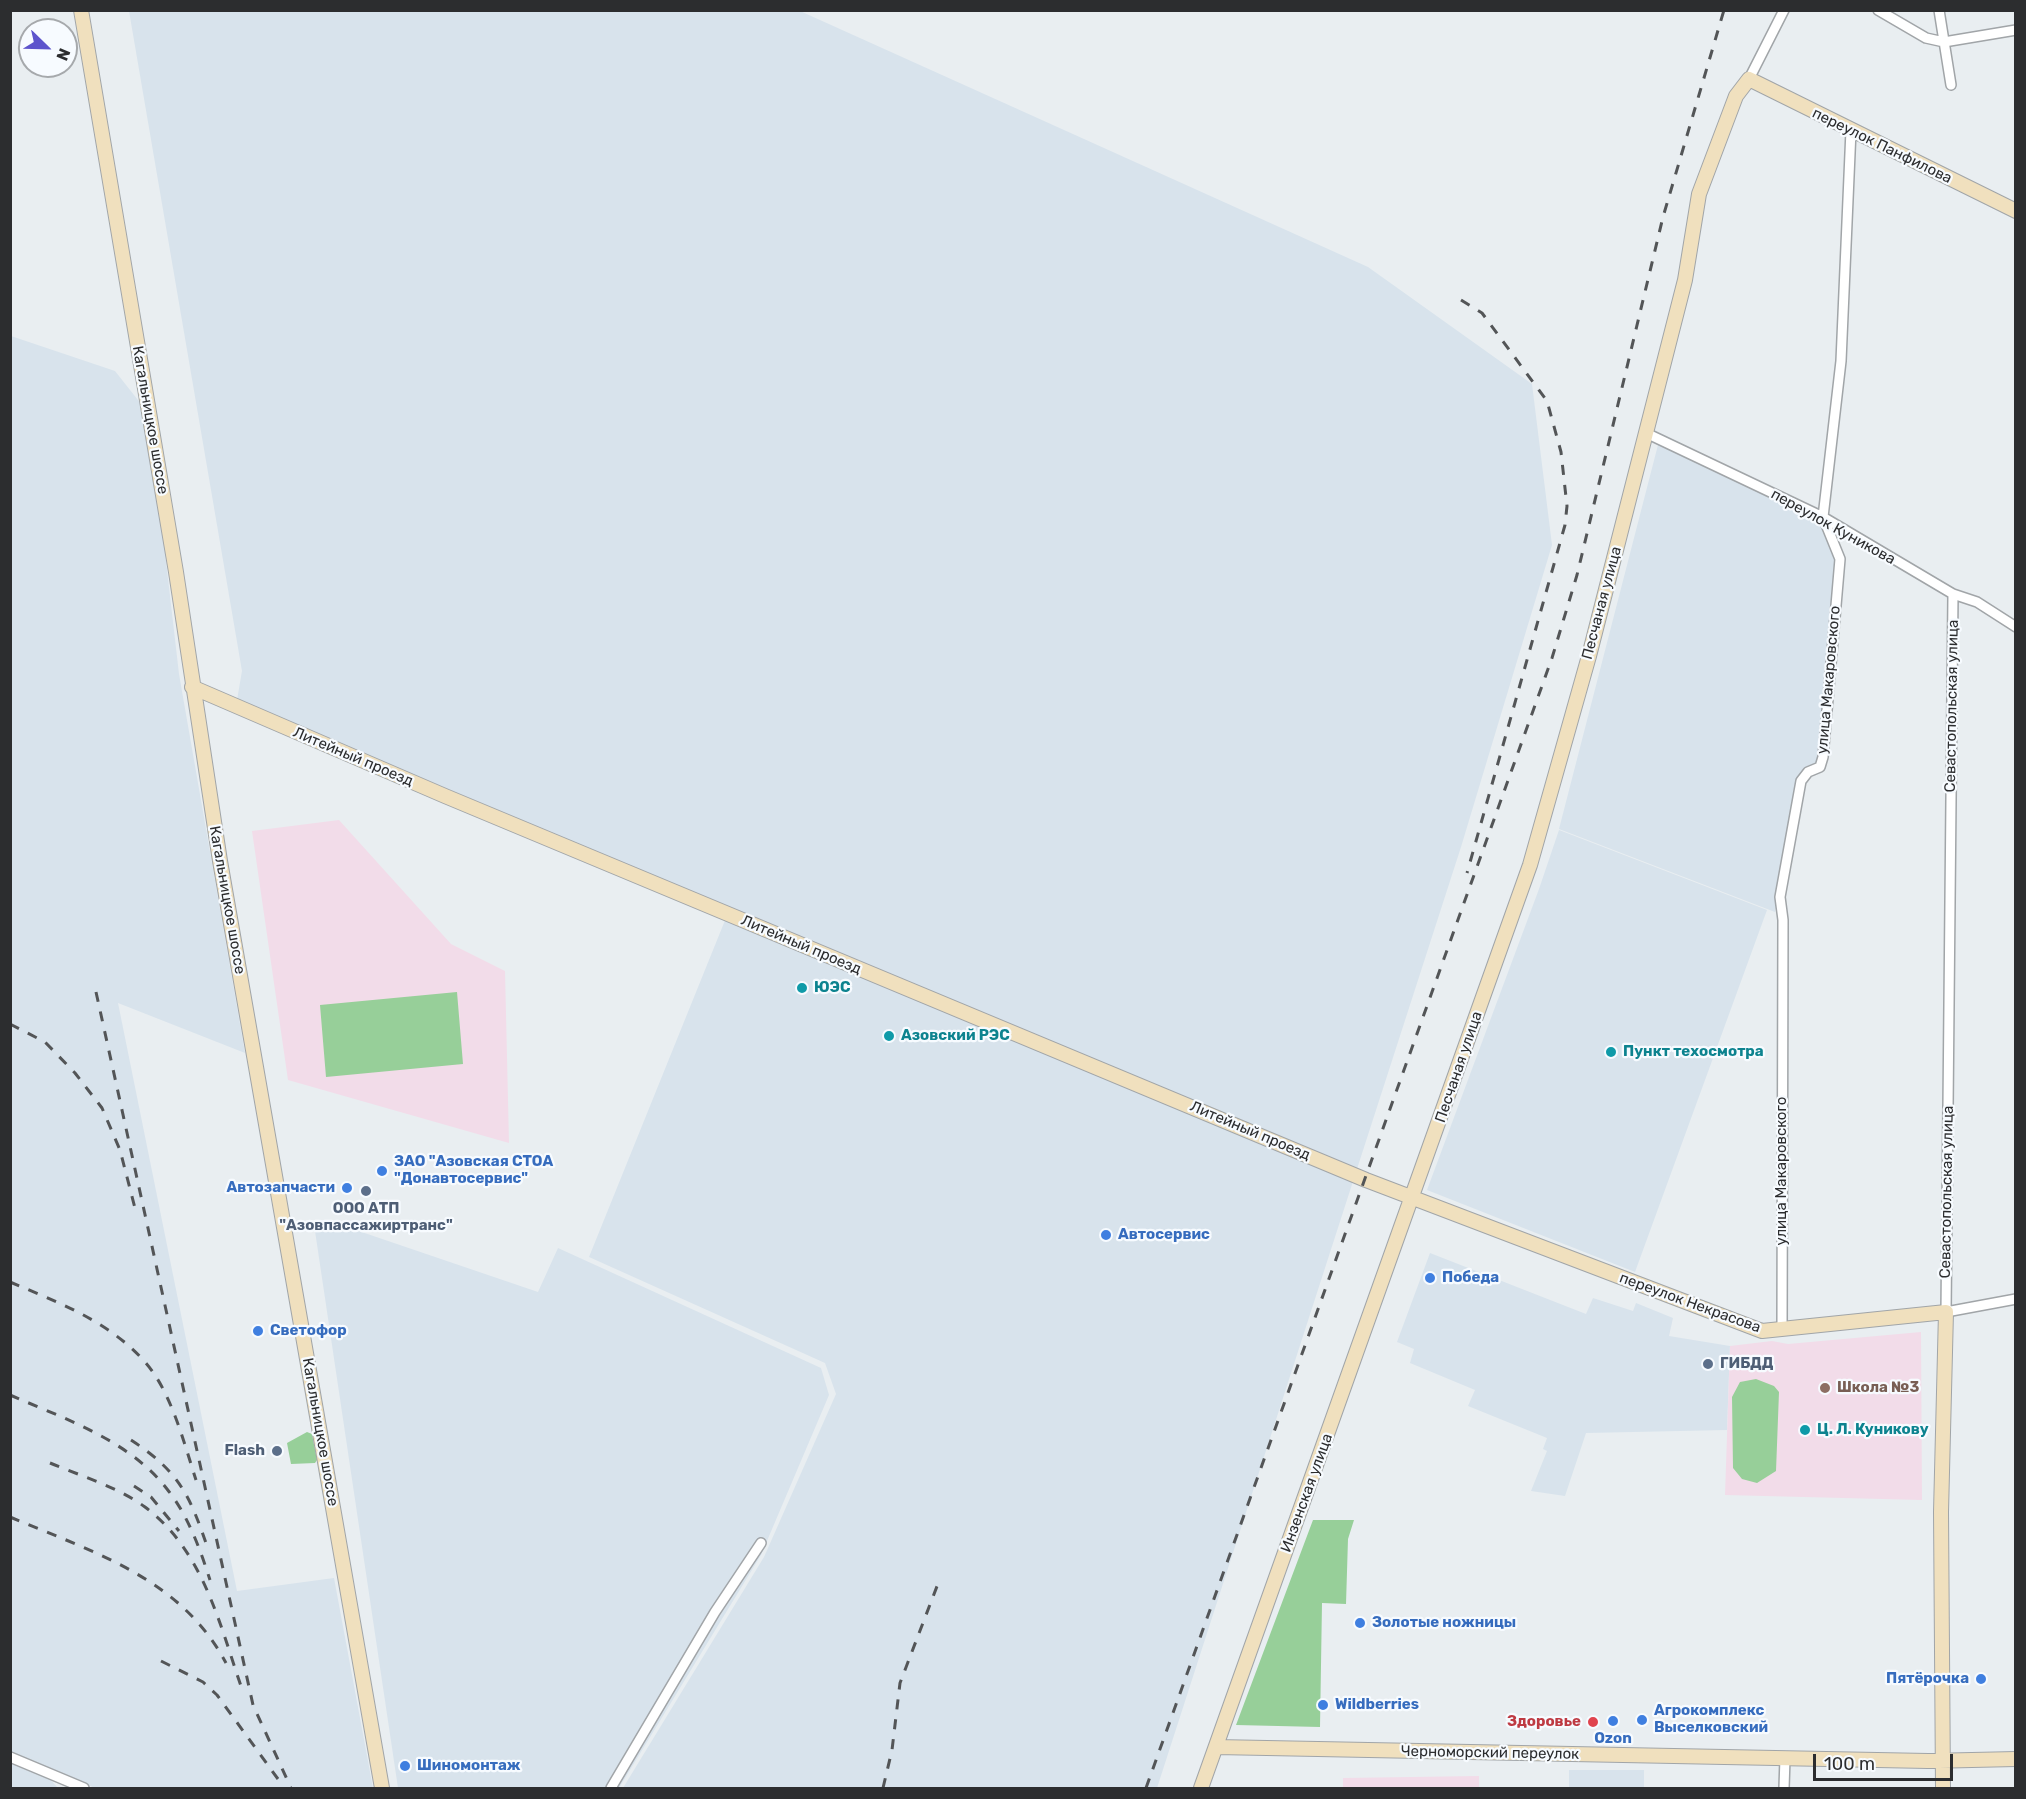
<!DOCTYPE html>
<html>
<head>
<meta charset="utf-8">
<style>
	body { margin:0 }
	#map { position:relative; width:2026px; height:1799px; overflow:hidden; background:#e9eef1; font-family:Rubik,sans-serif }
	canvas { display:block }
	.frame { position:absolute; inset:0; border:12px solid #2c2d2f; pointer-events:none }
	.north { position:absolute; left:18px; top:18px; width:60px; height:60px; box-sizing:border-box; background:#f7fbff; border:2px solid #a6a9ac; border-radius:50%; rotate:113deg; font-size:16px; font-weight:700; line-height:24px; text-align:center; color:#2c2d2f }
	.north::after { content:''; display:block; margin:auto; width:21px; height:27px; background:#5d54cc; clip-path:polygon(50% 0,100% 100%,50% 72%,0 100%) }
	.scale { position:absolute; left:1813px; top:1754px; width:140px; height:27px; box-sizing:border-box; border:3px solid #2c2d2f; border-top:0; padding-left:8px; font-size:18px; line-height:21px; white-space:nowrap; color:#2c2d2f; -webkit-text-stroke:4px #f7fbff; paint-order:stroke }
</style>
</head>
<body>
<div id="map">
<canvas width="2026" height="1799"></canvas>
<div class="frame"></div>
<div class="north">N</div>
<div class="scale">100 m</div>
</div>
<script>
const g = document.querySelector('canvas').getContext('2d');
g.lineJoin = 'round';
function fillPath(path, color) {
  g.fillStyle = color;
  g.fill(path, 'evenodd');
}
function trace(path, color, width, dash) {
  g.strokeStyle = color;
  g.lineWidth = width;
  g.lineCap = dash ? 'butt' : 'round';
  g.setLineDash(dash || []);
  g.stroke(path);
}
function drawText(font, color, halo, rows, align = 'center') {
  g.font = font + ' Rubik,sans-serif';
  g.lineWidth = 4.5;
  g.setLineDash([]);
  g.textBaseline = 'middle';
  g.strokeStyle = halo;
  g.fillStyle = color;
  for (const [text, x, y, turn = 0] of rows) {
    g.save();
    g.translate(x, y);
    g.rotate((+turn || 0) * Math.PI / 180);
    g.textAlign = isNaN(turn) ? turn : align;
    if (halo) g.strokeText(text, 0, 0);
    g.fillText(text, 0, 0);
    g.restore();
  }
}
fillPath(new Path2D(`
	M129,11H800L1368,267L1532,384L1552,545L1461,847L1157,1788H623L764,1557L836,1394L825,1363L589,1257L730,908L237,700L242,671Z
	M11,336L115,371L149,414L179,674L245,1053L118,1003L237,1591L334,1578L373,1788H95L34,1762L58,1788H11Z
	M1659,441L1821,519L1839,559L1819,756L1816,765L1798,780L1775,912L1559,829Z
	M1559,830L1767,910L1635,1272L1427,1190L1539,889Z
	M344,1226L538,1292L558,1248L821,1368L829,1395L761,1555L619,1788H398L315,1231Z
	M1430,1253L1586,1314L1593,1298L1633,1311L1636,1303L1673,1318L1669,1336L1730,1346L1727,1430L1586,1433L1565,1496L1531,1491L1547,1451L1543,1449L1547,1438L1468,1406L1475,1390L1410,1363L1414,1349L1397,1342Z
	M1569,1770H1644V1788H1569Z`), '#d8e3ec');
fillPath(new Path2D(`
	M339,820L451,944L505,971L509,1143L288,1080L252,831Z
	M1921,1332L1922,1500L1725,1495L1730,1346L1772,1341L1788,1344Z
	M1479,1776V1788H1343V1778Z`), '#f2dce9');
fillPath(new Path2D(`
	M457,992L463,1064L326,1077L320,1005Z
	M1756,1379L1774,1386L1779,1392L1776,1471L1757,1483L1742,1479L1733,1468L1732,1397L1740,1382Z
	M307,1432L312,1434L317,1460L315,1463L291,1464L287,1443Z
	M1313,1520H1354L1348,1539L1346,1604L1322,1603L1320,1727L1236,1725Z`), '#97cf99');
const street = new Path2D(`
	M1878,10L1926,38L1944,42L2016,30
	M1939,10L1951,85
	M1749,79L1784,10
	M1646,433L1823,517L1953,594L1977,602L2016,627
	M1953,594L1946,1312L2016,1299
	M1782,1330L1783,920L1780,897L1801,781L1808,772L1820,767L1823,757L1840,559L1823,517L1841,361L1851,130
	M10,1757L84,1788
	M611,1788L715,1612L761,1543
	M1784,1788L1785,1758`);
const secondary = new Path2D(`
	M81,10L176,572L220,861L382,1788
	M192,687L445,796L1366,1180L1762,1331L1946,1312L1941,1512L1943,1788
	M1216,1747L1928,1761L2016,1759
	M1201,1788L1530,865L1589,656L1685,280L1699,194L1736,96L1749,79L2016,211`);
trace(street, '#a1a5a8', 12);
trace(secondary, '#a1a5a8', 16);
trace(street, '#fff', 9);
trace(secondary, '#f0e0be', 14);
trace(new Path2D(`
	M1461,300L1482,313L1547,401L1561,452L1567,506L1565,525L1467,873
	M96,992L253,1705L291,1788
	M10,1024L45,1042L75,1073L102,1108L120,1150L136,1212
	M10,1282C58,1302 110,1322 145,1362C171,1391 184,1443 196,1480
	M10,1395C65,1419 129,1440 167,1489C188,1515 200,1549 210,1580
	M131,1440C180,1472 190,1496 208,1549
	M50,1463C81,1476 118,1487 145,1507C204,1551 220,1626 243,1692
	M134,1486L151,1497L179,1531
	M10,1517C93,1552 181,1578 226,1663
	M161,1661L203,1682L217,1695L278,1779
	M883,1788L892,1750L900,1683L939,1581
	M1146,1788L1552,658L1577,575L1663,217L1724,10`), '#535557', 3, [10, 10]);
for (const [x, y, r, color] of [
	[802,988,6,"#0f9aa8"],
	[889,1036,6,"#0f9aa8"],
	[1611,1052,6,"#0f9aa8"],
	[382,1171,6,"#3f7fe0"],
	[347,1188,6,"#3f7fe0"],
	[366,1191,6,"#5c6f8a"],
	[1106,1235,6,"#3f7fe0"],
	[1430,1278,6,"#3f7fe0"],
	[258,1331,6,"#3f7fe0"],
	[1708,1364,6,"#5c6f8a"],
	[1825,1388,6,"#8d6e63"],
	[1805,1430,6,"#0f9aa8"],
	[277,1451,6,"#5c6f8a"],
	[1360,1623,6,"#3f7fe0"],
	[1981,1679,6,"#3f7fe0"],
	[1323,1705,6,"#3f7fe0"],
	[1642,1720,6,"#3f7fe0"],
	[1613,1721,6,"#3f7fe0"],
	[1593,1722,6,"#e0444e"],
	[405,1766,6,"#3f7fe0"]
]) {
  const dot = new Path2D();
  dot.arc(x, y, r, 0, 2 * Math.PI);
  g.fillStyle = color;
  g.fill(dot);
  trace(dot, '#f7fbff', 2);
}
drawText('15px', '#2c2d2f', '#f7fbff', [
	["переулок Панфилова",1882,146,26],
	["Кагальницкое шоссе",150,420,80],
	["переулок Куникова",1833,527,29],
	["Песчаная улица",1602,603,-75],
	["улица Макаровского",1829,680,-85],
	["Севастопольская улица",1952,706,-89],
	["Литейный проезд",353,757,23],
	["Кагальницкое шоссе",227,900,80],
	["Литейный проезд",801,945,23],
	["Песчаная улица",1459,1067,-71],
	["Литейный проезд",1250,1131,23],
	["улица Макаровского",1782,1171,-90],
	["Севастопольская улица",1947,1192,-89],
	["переулок Некрасова",1690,1303,20],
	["Кагальницкое шоссе",320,1432,80],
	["Инзенская улица",1307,1493,-70],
	["Черноморский переулок",1490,1753,1]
]);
drawText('bold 15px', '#0d838f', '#f7fbff', [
	["ЮЭС",814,988],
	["Азовский РЭС",901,1036],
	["Пункт техосмотра",1623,1052],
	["Ц. Л. Куникову",1817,1430]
], 'left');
drawText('bold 15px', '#366cbe', '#f7fbff', [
	["ЗАО \"Азовская СТОА",394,1162],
	["\"Донавтосервис\"",394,1179],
	["Автозапчасти",335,1188,"right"],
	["Автосервис",1118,1235],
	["Победа",1442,1278],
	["Светофор",270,1331],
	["Золотые ножницы",1372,1623],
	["Пятёрочка",1969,1679,"right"],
	["Wildberries",1335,1705],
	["Агрокомплекс",1654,1711],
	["Выселковский",1654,1728],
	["Ozon",1613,1739,"center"],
	["Шиномонтаж",417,1766]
], 'left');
drawText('bold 15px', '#4e5e75', '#f7fbff', [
	["ООО АТП",366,1209],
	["\"Азовпассажиртранс\"",366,1226],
	["ГИБДД",1720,1364,"left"],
	["Flash",265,1451,"right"]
]);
drawText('bold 15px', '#785e54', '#f7fbff', [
	["Школа №3",1837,1388]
], 'left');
drawText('bold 15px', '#be3a42', '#f7fbff', [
	["Здоровье",1581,1722]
], 'right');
</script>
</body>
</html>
